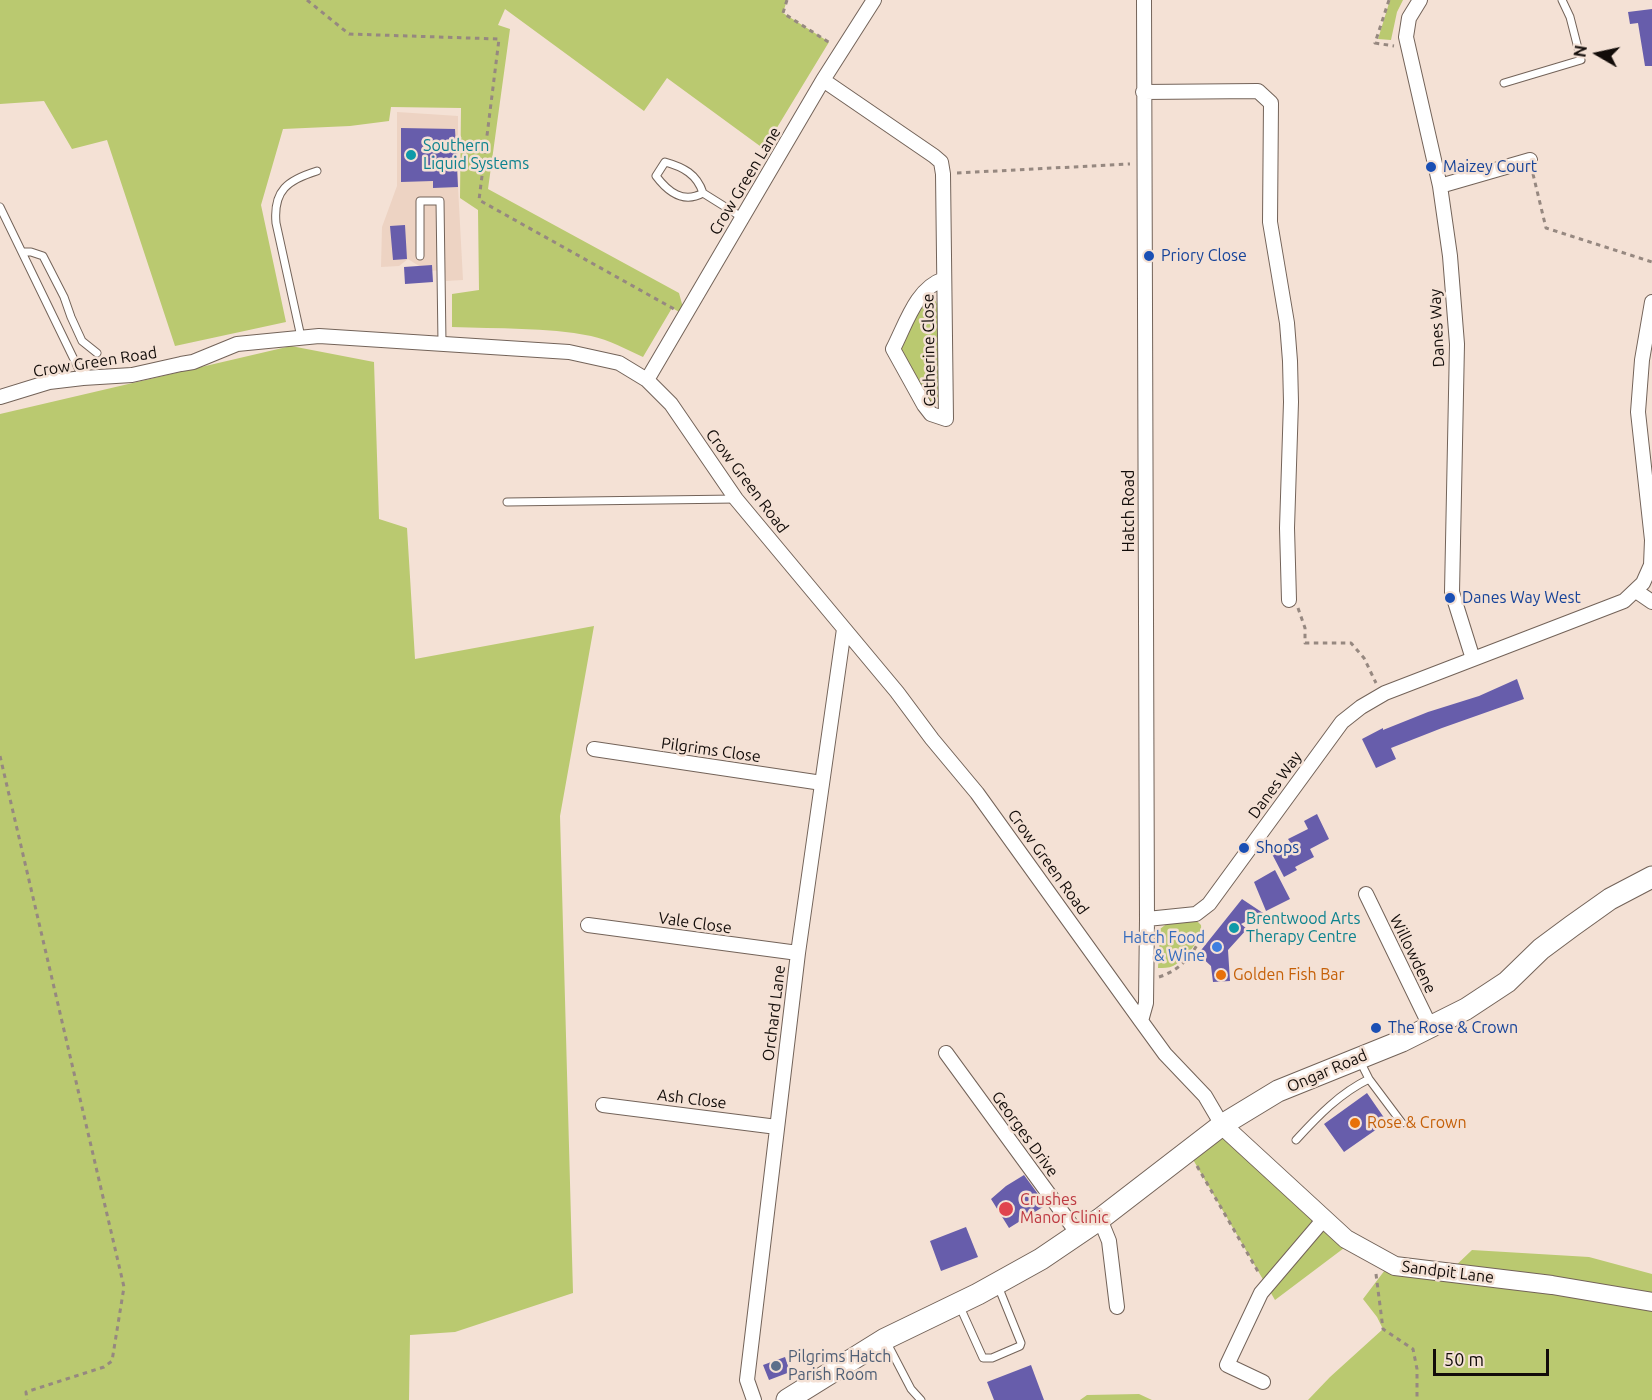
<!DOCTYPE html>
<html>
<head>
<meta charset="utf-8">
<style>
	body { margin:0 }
	#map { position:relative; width:1652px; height:1400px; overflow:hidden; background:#f4e1d5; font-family:Ubuntu,sans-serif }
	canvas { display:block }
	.north { position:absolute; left:1568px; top:24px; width:60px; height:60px; -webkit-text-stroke:4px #f4e1d5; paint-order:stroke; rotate:279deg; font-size:16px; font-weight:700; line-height:24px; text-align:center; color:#120c09 }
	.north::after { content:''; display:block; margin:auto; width:21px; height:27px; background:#120c09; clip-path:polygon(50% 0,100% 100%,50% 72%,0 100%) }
	.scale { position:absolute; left:1433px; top:1349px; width:116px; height:27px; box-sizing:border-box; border:3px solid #120c09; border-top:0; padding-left:8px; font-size:18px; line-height:21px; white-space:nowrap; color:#120c09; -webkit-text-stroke:4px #f4e1d5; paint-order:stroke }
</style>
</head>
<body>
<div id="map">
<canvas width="1652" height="1400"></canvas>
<div class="north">N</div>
<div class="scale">50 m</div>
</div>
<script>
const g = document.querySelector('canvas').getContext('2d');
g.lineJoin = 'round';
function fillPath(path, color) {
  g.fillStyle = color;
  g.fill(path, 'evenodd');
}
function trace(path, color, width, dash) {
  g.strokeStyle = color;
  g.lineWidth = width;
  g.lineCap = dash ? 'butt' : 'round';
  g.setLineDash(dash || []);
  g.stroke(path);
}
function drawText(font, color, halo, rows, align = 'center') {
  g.font = font + ' Ubuntu,sans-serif';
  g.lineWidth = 5;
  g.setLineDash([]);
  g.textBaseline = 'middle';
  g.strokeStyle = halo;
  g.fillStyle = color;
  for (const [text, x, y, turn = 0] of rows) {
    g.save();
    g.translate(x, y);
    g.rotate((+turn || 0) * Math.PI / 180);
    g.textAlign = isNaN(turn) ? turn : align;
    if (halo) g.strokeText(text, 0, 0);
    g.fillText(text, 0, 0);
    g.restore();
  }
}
fillPath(new Path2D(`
	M397,112L458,116V187L463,280L446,281L445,270L427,271L408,259L399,266L381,267L382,227L397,186Z`), '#edd3c3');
fillPath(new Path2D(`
	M0,0H787L783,13L829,42L764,149L667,78L644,111L505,9L498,25L510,29L488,189L679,293L685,315L672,308L643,357C626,349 609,340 591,336C546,327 498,329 452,327V294L479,290L478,210L460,198L461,108L391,107L389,121L350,126L283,129L261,205L286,322L175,346L107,140L72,149L44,101L0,104Z
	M1390,0H1403L1397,12L1391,40L1378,39Z
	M924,300H935L938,306L940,399V402L932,406L898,349Z
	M291,346L374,362L379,519L407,528L415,659L594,626L560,816L573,1293L455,1332L410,1335L409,1400H0V414Z
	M1195,919L1201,925C1203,938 1185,960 1173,966C1169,968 1163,968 1158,968L1160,929L1169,922Z
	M1222,1125L1352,1242L1275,1300L1188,1151Z
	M1472,1250L1589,1257L1652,1274V1400H1308L1330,1377L1383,1329L1377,1317L1363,1299L1388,1266L1448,1273Z
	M1139,1394L1152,1400H1080L1087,1395Z`), '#bac970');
fillPath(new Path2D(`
	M1652,9V66H1645L1638,23L1630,24L1628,12Z
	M401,128L455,129L458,187L433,188V181L401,182Z
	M405,225L407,259L393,260L390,226Z
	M432,265L433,282L405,284L404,267Z
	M1517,679L1524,699L1442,728L1391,748L1396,759L1376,768L1362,739L1383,728V730L1428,712L1479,696Z
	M1317,814L1329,839L1310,849L1314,857L1295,867L1297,870L1284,877L1271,852L1290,842L1288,839L1308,829L1304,821Z
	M1275,870L1290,899L1266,911L1254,882Z
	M1242,899L1263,913L1241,924L1247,929L1228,950L1230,981L1213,982L1211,966L1198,954Z
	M1367,1093L1387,1122L1344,1152L1324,1124Z
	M1024,1175L1046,1205L1009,1228L991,1199L1006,1186Z
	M966,1227L978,1257L941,1271L930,1241Z
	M785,1357L790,1372L769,1380L763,1365Z
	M1031,1365L1044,1400H994L987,1382Z`), '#675dab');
const lane = new Path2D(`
	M1504,83L1581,60L1570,17L1562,0
	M703,193C683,204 668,192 656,176L665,162C683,167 697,174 703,193L743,218
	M0,207L83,378
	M22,252H31L43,256L64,297L71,317L82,341L97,353
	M420,256V201H440L442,343
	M301,337L276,223C273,190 288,180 317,171
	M507,502L736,499
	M1360,1061L1369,1079L1402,1123
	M1296,1140C1318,1116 1340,1093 1369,1079
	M960,1307L983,1358H992L1020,1346L1021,1343L998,1286
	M886,1341L911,1389L921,1400`);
const street = new Path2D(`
	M1420,0L1409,18L1406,37L1440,186L1450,256L1457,344L1452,592L1473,659
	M823,80L934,156L941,162L943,174L946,419L931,414L924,405L893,349C906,324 916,288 944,279
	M1143,92L1258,91L1271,103L1270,222L1287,323L1290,361L1291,402L1287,528L1289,600
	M1440,186L1530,160
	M647,380L823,80L874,0
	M0,397L49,382L83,378L132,375L181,364L193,362L237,344L319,336L569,352L619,363L647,380L671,404L736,499L897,692L932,739L977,793L1141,1021L1165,1054L1205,1096L1222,1125
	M1636,591L1652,602
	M594,749L822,783
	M1366,894L1431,1028
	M1147,919L1196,914L1209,904L1342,722L1361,707L1385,693L1624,601L1643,583L1651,565L1652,540L1638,412L1642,360L1652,302
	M588,925L798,953
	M1141,1021L1146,1003L1147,919L1144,0
	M946,1053L1078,1234
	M603,1105L777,1127
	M1100,1219L1109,1241L1117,1307
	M1263,1382L1227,1365L1261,1293L1324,1219
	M754,1400L747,1380L798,953L844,629`);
const secondary = new Path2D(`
	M1222,1125L1346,1239L1395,1266L1552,1285L1652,1302`);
const primary = new Path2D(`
	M787,1400L885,1339L978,1294L1041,1259L1100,1219L1222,1125L1278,1091L1402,1041L1466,1009L1507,982L1541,949L1572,926L1610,899L1652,877`);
trace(lane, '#736359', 9);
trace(street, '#736359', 16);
trace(secondary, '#736359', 20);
trace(primary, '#736359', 23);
trace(new Path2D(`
	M307,0L349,34L499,39L479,200L674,309
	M787,0L783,13L830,43
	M1389,0L1375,43L1394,46
	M957,173L1130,164
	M1533,174L1546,228L1652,262
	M1298,608L1305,628V643H1351L1364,658L1376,683
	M0,756L124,1287L112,1361L104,1367L26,1392L27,1400
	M1159,977C1182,970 1199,949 1204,926
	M1197,1166L1260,1275
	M1376,1274L1383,1329L1413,1349L1417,1369V1400`), '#968880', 3, [4.5, 4.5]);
trace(lane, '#fff', 7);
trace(street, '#fff', 14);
trace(secondary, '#fff', 18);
trace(primary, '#fff', 21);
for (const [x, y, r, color] of [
	[411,155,6,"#0f9aa8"],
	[1431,167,6,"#1a4fb4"],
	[1149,256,6,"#1a4fb4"],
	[1450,598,6,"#1a4fb4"],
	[1244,848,6,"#1a4fb4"],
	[1234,928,6,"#0f9aa8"],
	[1217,947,6,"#3f7fe0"],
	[1221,975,6,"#e8710a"],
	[1376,1028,6,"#1a4fb4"],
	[1355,1123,6,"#e8710a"],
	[1006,1209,8,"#e0444e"],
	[776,1366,6,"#5c6f8a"]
]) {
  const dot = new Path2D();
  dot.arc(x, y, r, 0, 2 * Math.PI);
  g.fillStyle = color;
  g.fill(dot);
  trace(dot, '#f4e1d5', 2);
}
drawText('16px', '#0d838f', '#f4e1d5', [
	["Southern",423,146],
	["Liquid Systems",423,164],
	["Brentwood Arts",1246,919],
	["Therapy Centre",1246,937]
], 'left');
drawText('16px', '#164399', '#f4e1d5', [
	["Maizey Court",1443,167],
	["Priory Close",1161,256],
	["Danes Way West",1462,598],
	["Shops",1256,848],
	["The Rose & Crown",1388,1028]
], 'left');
drawText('16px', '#120c09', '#f4e1d5', [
	["Crow Green Lane",745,181,-59],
	["Danes Way",1437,328,-93],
	["Catherine Close",929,350,-91],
	["Crow Green Road",95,362,-9],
	["Crow Green Road",747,481,53],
	["Hatch Road",1129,511,-90],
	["Pilgrims Close",711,750,8],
	["Danes Way",1275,785,-54],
	["Crow Green Road",1048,862,54],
	["Vale Close",695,923,8],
	["Willowdene",1413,954,64],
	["Orchard Lane",774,1013,-83],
	["Ongar Road",1327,1071,-23],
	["Ash Close",692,1099,7],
	["Georges Drive",1025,1134,54],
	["Sandpit Lane",1448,1272,7]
]);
drawText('16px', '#366cbe', '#f4e1d5', [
	["Hatch Food",1205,938],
	["& Wine",1205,956]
], 'right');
drawText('16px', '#c56008', '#f4e1d5', [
	["Golden Fish Bar",1233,975],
	["Rose & Crown",1367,1123]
], 'left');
drawText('16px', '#be3a42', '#f4e1d5', [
	["Crushes",1020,1200],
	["Manor Clinic",1020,1218]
], 'left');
drawText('16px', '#4e5e75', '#f4e1d5', [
	["Pilgrims Hatch",788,1357],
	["Parish Room",788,1375]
], 'left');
</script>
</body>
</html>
